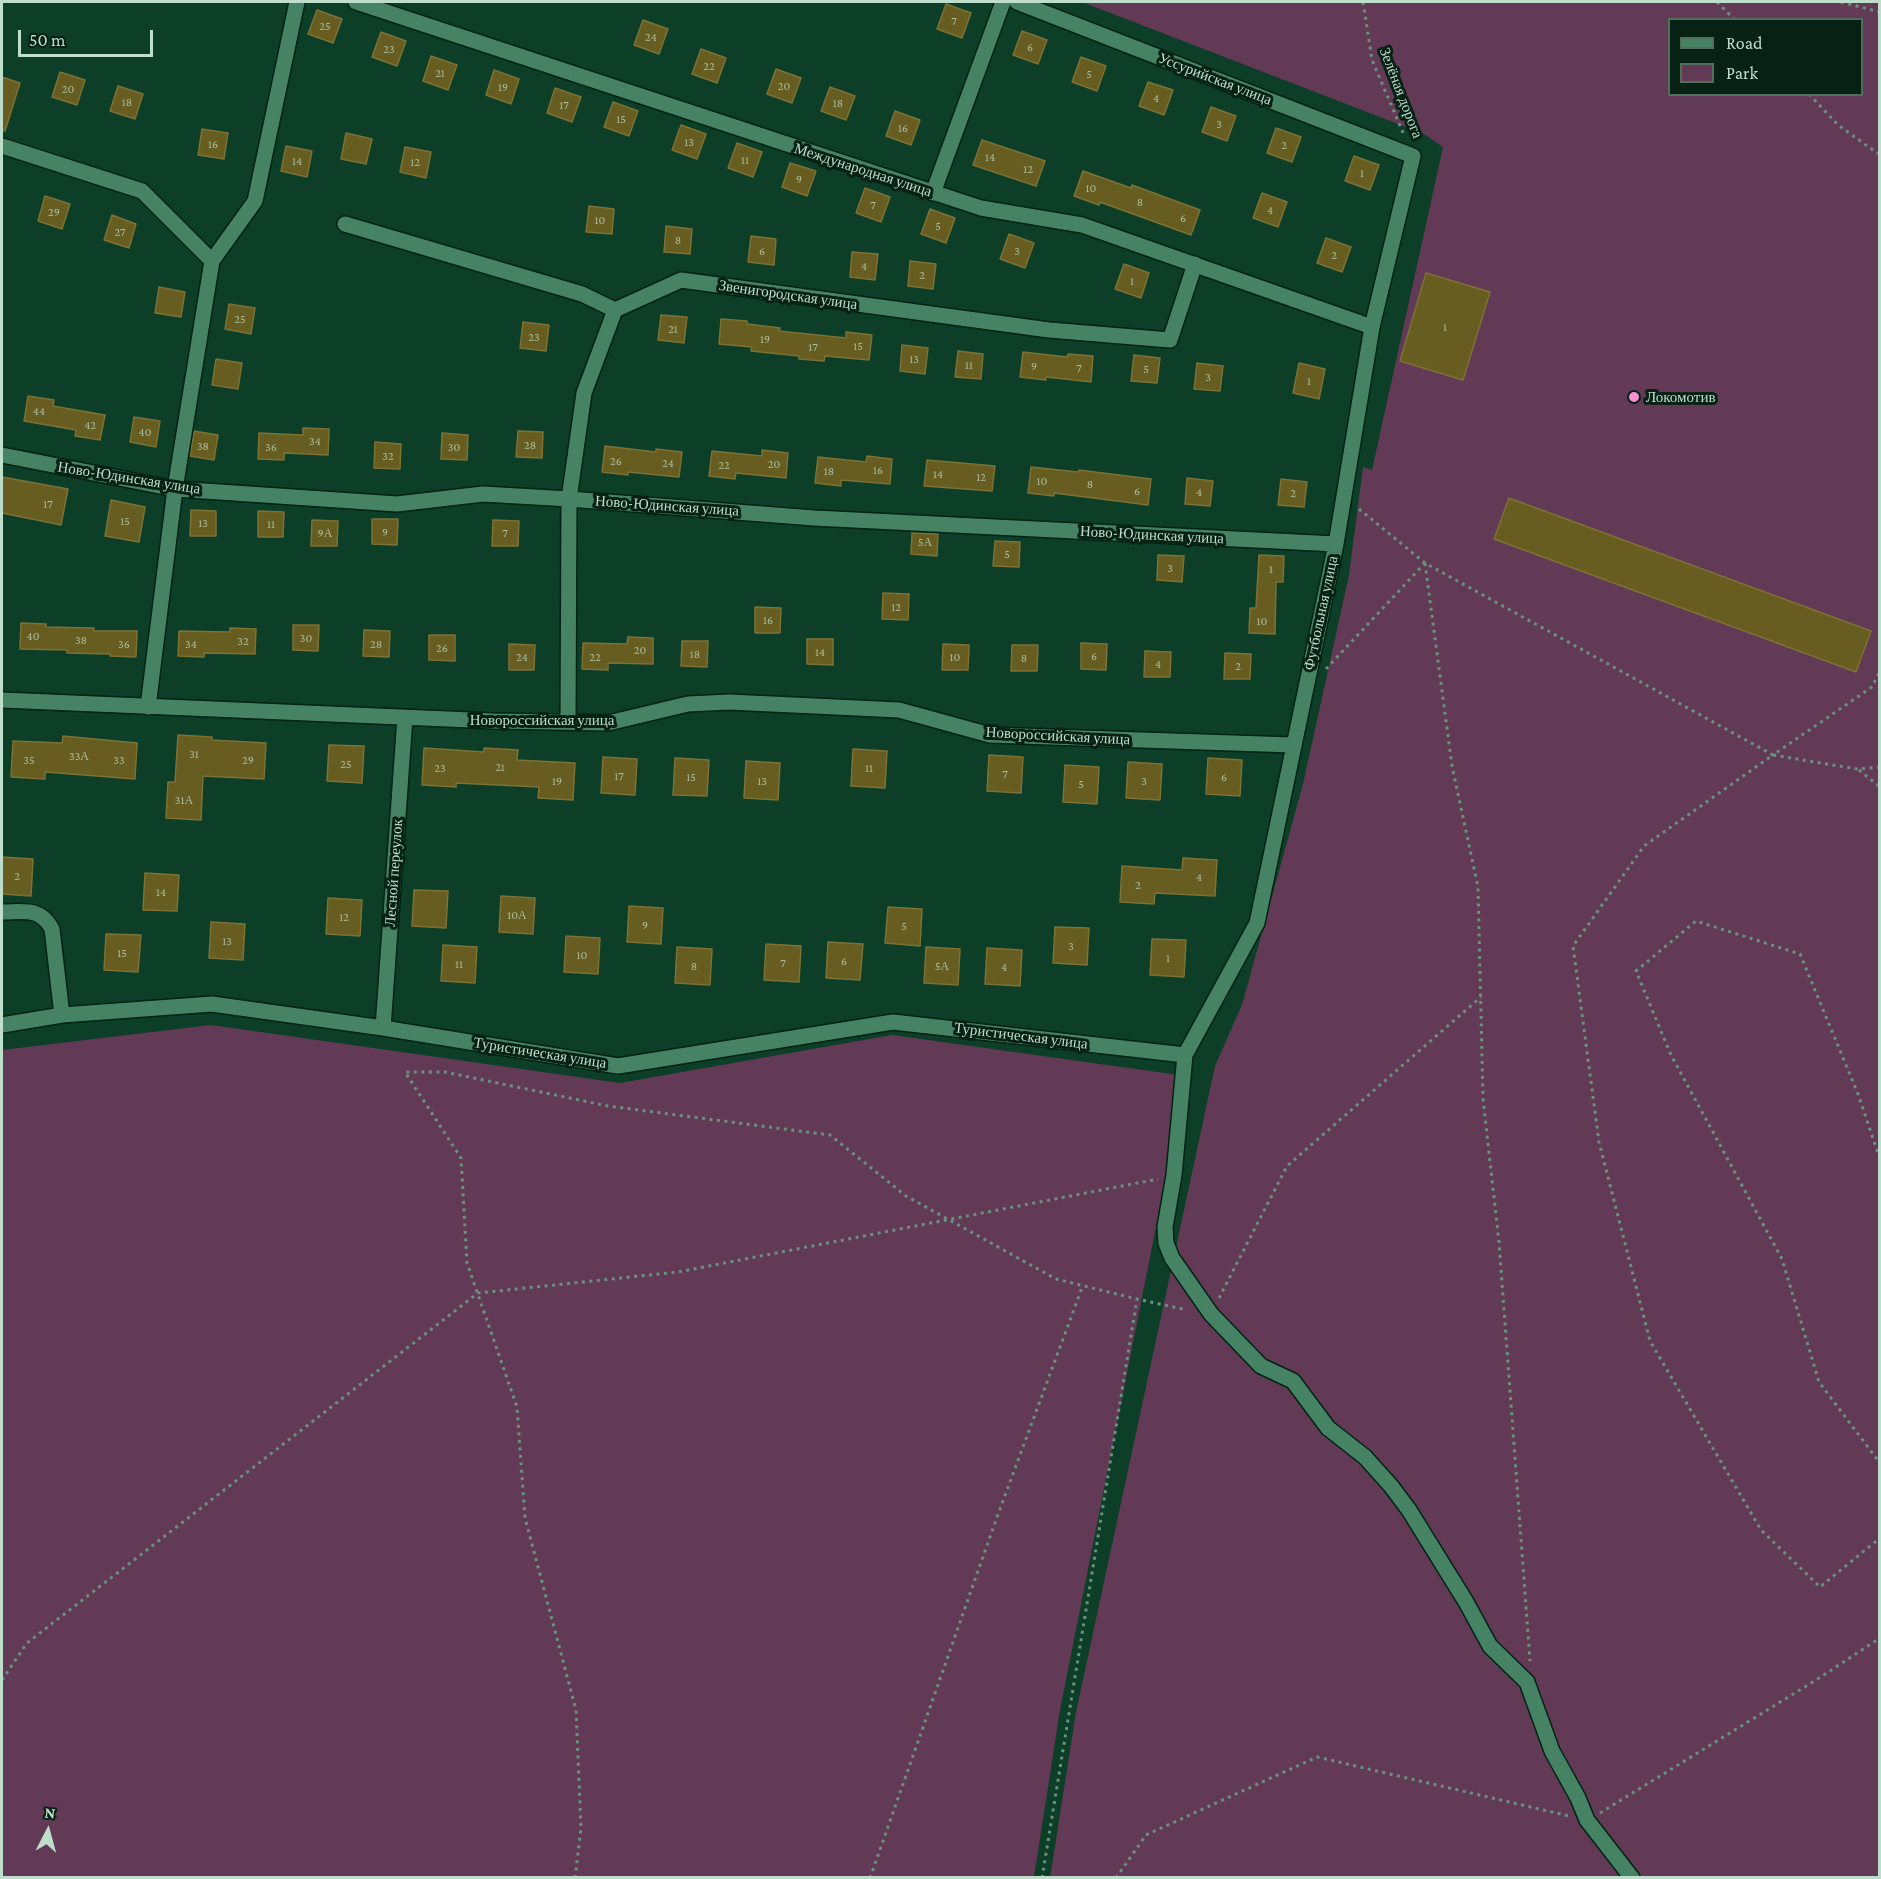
<!DOCTYPE html>
<html>
<head>
<meta charset="utf-8">
<style>
	body { margin:0 }
	#map { position:relative; width:1881px; height:1879px; overflow:hidden; background:#0c3e28; font-family:"Crimson Pro",serif }
	canvas { display:block }
	.frame { position:absolute; inset:0; border:3px solid #beddcb; pointer-events:none }
	.legend { position:absolute; left:1668px; top:18px; width:195px; height:78px; box-sizing:border-box; background:#072215; border:2px solid #506d5e; margin:0; padding:8px 10px; list-style:none; font-size:18px; color:#beddcb }
	.legend li { display:flex; align-items:center; gap:12px; height:30px }
	.legend b { width:30px; border:2px solid #506d5e }
	.north { position:absolute; left:18px; top:1801px; width:60px; height:60px; -webkit-text-stroke:4px #072215; paint-order:stroke; rotate:6deg; font-size:16px; font-weight:700; line-height:24px; text-align:center; color:#beddcb }
	.north::after { content:''; display:block; margin:auto; width:21px; height:27px; background:#beddcb; clip-path:polygon(50% 0,100% 100%,50% 72%,0 100%) }
	.scale { position:absolute; left:18px; top:30px; width:135px; height:27px; box-sizing:border-box; border:3px solid #beddcb; border-top:0; padding-left:8px; font-size:18px; line-height:21px; white-space:nowrap; color:#beddcb; -webkit-text-stroke:4px #072215; paint-order:stroke }
</style>
</head>
<body>
<div id="map">
<canvas width="1881" height="1879"></canvas>
<div class="frame"></div>
<ul class="legend">
<li><b style="height:8px;background:#458364"></b>Road</li>
<li><b style="height:16px;background:#633a56"></b>Park</li>
</ul>
<div class="north">N</div>
<div class="scale">50 m</div>
</div>
<script>
const g = document.querySelector('canvas').getContext('2d');
g.lineJoin = 'round';
function fillPath(path, color) {
  g.fillStyle = color;
  g.fill(path, 'evenodd');
}
function trace(path, color, width, dash) {
  g.strokeStyle = color;
  g.lineWidth = width;
  g.lineCap = dash ? 'butt' : 'round';
  g.setLineDash(dash || []);
  g.stroke(path);
}
function drawText(font, color, halo, rows, align = 'center') {
  g.font = font + ' "Crimson Pro",serif';
  g.lineWidth = 6;
  g.setLineDash([]);
  g.textBaseline = 'middle';
  g.strokeStyle = halo;
  g.fillStyle = color;
  for (const [text, x, y, turn = 0] of rows) {
    g.save();
    g.translate(x, y);
    g.rotate((+turn || 0) * Math.PI / 180);
    g.textAlign = isNaN(turn) ? turn : align;
    if (halo) g.strokeText(text, 0, 0);
    g.fillText(text, 0, 0);
    g.restore();
  }
}
fillPath(new Path2D(`
	M1082,2H1879V1877L1050,1878L1076,1712L1215,1066L1242,1005L1303,784L1349,575L1363,467L1372,470L1443,147L1424,134ZM1670,20H1862V94H1670Z
	M211,1025L620,1083L892,1035L1186,1076L1060,1710L1034,1877H2V1050Z`), '#633a56');
const building = new Path2D(`
	M946,4L971,13L962,38L937,29Z
	M317,10L342,19L333,43L308,34Z
	M643,20L668,29L659,54L634,45Z
	M1022,31L1047,40L1038,64L1013,55Z
	M381,32L406,41L397,66L372,57Z
	M701,49L726,58L717,83L692,74Z
	M431,56L457,65L448,90L423,81Z
	M1081,57L1106,66L1097,91L1072,82Z
	M776,69L801,78L792,103L767,94Z
	M494,70L519,79L511,104L486,95Z
	M60,72L85,80L77,105L52,97Z
	M2,77L20,83L5,131L2,130Z
	M1148,82L1173,90L1164,115L1139,106Z
	M118,86L143,94L135,119L110,111Z
	M830,87L855,96L846,120L821,111Z
	M555,88L581,97L572,122L547,113Z
	M613,102L638,111L629,136L604,127Z
	M1211,107L1236,116L1227,141L1202,132Z
	M895,111L920,120L911,145L886,136Z
	M681,125L706,134L697,159L672,150Z
	M1276,128L1301,137L1292,162L1267,153Z
	M202,129L228,133L224,159L198,155Z
	M346,133L372,139L366,164L341,159Z
	M982,140L1045,161L1036,186L973,165Z
	M737,143L762,152L753,177L728,168Z
	M286,146L312,151L307,177L281,171Z
	M405,147L431,152L426,178L400,172Z
	M1354,156L1379,165L1370,190L1345,181Z
	M790,163L816,171L807,196L782,187Z
	M1083,171L1131,188L1132,185L1200,210L1191,235L1100,202L1099,205L1074,196Z
	M865,188L890,197L881,222L856,213Z
	M1262,193L1287,202L1278,227L1253,218Z
	M45,196L70,204L62,229L38,221Z
	M589,206L614,209L612,234L586,232Z
	M930,209L955,218L946,243L921,234Z
	M112,215L136,224L129,248L104,240Z
	M666,226L692,229L690,254L664,252Z
	M1009,234L1034,243L1025,268L1000,259Z
	M751,236L776,239L774,265L748,262Z
	M1326,238L1351,247L1342,272L1317,263Z
	M852,252L878,254L875,280L850,277Z
	M910,261L936,264L933,289L908,286Z
	M1124,264L1149,273L1141,298L1115,289Z
	M1426,273L1490,292L1463,380L1400,361Z
	M159,287L185,292L181,317L155,313Z
	M229,304L255,308L251,334L225,329Z
	M661,315L687,317L684,343L658,340Z
	M721,319L747,321V324L780,328L779,331L846,338V332L872,335L869,360L825,356L824,361L799,359V356L751,351L752,347L719,344Z
	M523,322L549,325L546,351L520,348Z
	M902,345L928,348L925,374L900,371Z
	M958,351L983,354L981,379L955,377Z
	M1023,352L1067,357L1068,354L1093,356L1091,382L1046,377V380L1020,377Z
	M1134,355L1160,358L1157,383L1131,381Z
	M216,359L242,363L238,389L212,385Z
	M1197,363L1223,366L1220,391L1194,389Z
	M1299,363L1325,369L1319,399L1293,393Z
	M28,396L54,400L53,406L105,415L100,440L75,436L76,430L24,421Z
	M134,417L160,421L156,447L130,442Z
	M303,428L329,429L328,455L284,453V460L258,459L259,433L303,435Z
	M194,431L218,435L214,460L190,456Z
	M518,431L543,432L542,458L516,457Z
	M442,433L468,435L467,460L441,459Z
	M375,442L401,444L400,469L374,468Z
	M605,446L656,452V449L682,452L679,477L628,472V475L602,472Z
	M762,450L788,453L786,478L736,473L735,479L709,476L712,451L762,456Z
	M867,456L892,459L890,484L841,480V486L815,483L818,457L866,462Z
	M927,460L995,466L992,491L924,486Z
	M1031,467L1078,472L1079,470L1151,479L1148,505L1054,493V496L1028,493Z
	M2,477L68,489L61,525L2,513Z
	M1187,478L1213,481L1210,506L1185,504Z
	M1281,479L1307,482L1304,507L1278,505Z
	M1509,498L1871,631L1856,672L1494,539Z
	M111,500L145,507L139,542L105,536Z
	M191,510L216,511V536H190Z
	M258,511L284,512L283,537H258Z
	M372,519H398L397,545L372,544Z
	M312,520L338,521L337,546H311Z
	M493,520L519,521L518,546H492Z
	M912,533L938,534L937,556L911,554Z
	M995,541L1020,542L1019,567L993,566Z
	M1158,555L1184,556L1182,582L1157,580Z
	M1259,555L1284,556L1283,582H1276L1275,634L1249,633L1250,608H1256Z
	M883,593L909,594L908,620L882,619Z
	M755,607L781,608L780,633H755Z
	M21,623L46,624V627L94,628V631H137L136,657L110,656V654L67,653V650L20,649Z
	M293,625H319L318,651L293,650Z
	M230,628L256,629L255,654L204,653V657L178,656L179,631L230,632Z
	M364,630L390,631L389,657L363,656Z
	M429,635H455V661L429,660Z
	M628,637L653,638V664L608,663V670L582,669L583,643L627,644Z
	M807,639H833V665L807,664Z
	M682,641H708L707,667L681,666Z
	M1081,643L1107,644L1106,670L1081,669Z
	M509,644L535,645L534,670H509Z
	M943,644L969,645L968,670H942Z
	M1012,645H1038L1037,671H1011Z
	M1145,651L1171,652L1170,677H1144Z
	M1225,653L1251,654L1250,679H1224Z
	M178,735L212,737V740L266,743L264,779L203,776L201,820L166,818L168,782H175Z
	M63,736L137,743L135,779L45,772V779L11,777L13,741L62,743Z
	M329,745L364,746L362,783L327,781Z
	M424,748L484,752V748L518,750L517,760L575,763L573,800L538,798L539,787L456,783V787L422,785Z
	M853,749L887,751L885,788L851,786Z
	M989,755L1023,757L1021,793L987,791Z
	M603,757L637,759L635,795L601,793Z
	M675,758L709,760L707,796L673,795Z
	M1208,758L1242,760L1240,796L1206,794Z
	M746,761L780,763L778,800L744,798Z
	M1128,762L1162,764L1160,800L1126,798Z
	M1065,765L1099,767L1097,804L1063,802Z
	M2,857L33,859L31,896L2,894Z
	M1183,858L1217,860L1215,896L1155,893L1154,904L1120,902L1122,866L1182,870Z
	M145,873L179,875L177,911L143,910Z
	M414,890L448,891L446,928L412,926Z
	M501,896L535,898L533,934L499,932Z
	M328,898L362,900L360,936L326,934Z
	M629,906L663,908L661,944L627,942Z
	M888,907L922,909L920,946L885,943Z
	M211,922L245,924L243,960L209,958Z
	M1055,927L1089,928L1087,965L1053,963Z
	M106,934L141,935L138,972L104,970Z
	M566,936L600,938L598,974L564,972Z
	M1152,939L1186,940L1184,977L1150,975Z
	M828,942L863,944L860,980L826,978Z
	M766,944L801,946L799,982L764,980Z
	M443,945L477,947L475,983L441,981Z
	M677,947L712,949L710,985L675,983Z
	M926,947L960,949L958,985L924,983Z
	M987,948L1022,950L1020,986L985,984Z`);
fillPath(building, '#675d20');
trace(building, '#7c7236', 1.5);
const minor = new Path2D(`
	M356,2L981,208L1082,225L1372,327
	M1017,2L1413,156L1372,327L1336,544L1257,923L1185,1055L1174,1175L1165,1227L1166,1243L1172,1258L1211,1314L1261,1366L1293,1381L1328,1428L1365,1457L1391,1486L1409,1510L1466,1602L1490,1646L1527,1682L1552,1751L1578,1798L1587,1820L1632,1878
	M2,146L142,191L212,261
	M933,193L1003,2
	M345,224L582,294L615,310L681,280L1049,330L1170,340L1195,264
	M2,455L175,489L397,504L483,494L569,499L814,518L1336,544
	M2,700L494,721L608,723L688,704L729,702L899,710L990,735L1293,745
	M148,707L175,489L212,261L255,201L297,2
	M568,722L569,499L584,393L615,310
	M2,912C24,912 40,907 52,929L62,1015
	M2,1025L62,1015L212,1004L383,1028L618,1066L893,1022L1185,1055
	M383,1028L405,717`);
trace(minor, '#012314', 18);
trace(new Path2D(`
	M1363,2L1372,60L1404,135
	M1717,2L1735,20
	M1841,2L1880,12
	M1809,94L1838,125L1880,155
	M1359,509L1425,563L1773,755L1872,687L1880,671
	M1425,563L1452,766L1478,887L1483,1099L1499,1242L1530,1661
	M1326,669L1425,563
	M1880,767L1857,769L1773,755L1644,846L1573,946L1599,1142L1650,1341L1761,1530L1820,1587L1880,1538
	M1859,770L1880,787
	M1880,1159L1858,1094L1800,954L1696,921L1636,971L1671,1055L1782,1259L1819,1382L1880,1463
	M1219,1298L1287,1166L1481,997
	M2,1680L27,1643L478,1293L678,1272L1158,1179
	M1600,1813L1816,1680L1880,1638
	M575,1878L581,1828L576,1710L525,1518L517,1407L467,1263L461,1158L405,1072H445L608,1106L830,1135L906,1196L1056,1279L1137,1299L1187,1310
	M870,1878L997,1517L1083,1285
	M1042,1878L1137,1299
	M1116,1878L1146,1835L1317,1757L1569,1816`), '#69917d', 3, [3, 4.5]);
trace(minor, '#458364', 15);
for (const [x, y, r, color] of [
	[1634,397,6,"#f491d4"]
]) {
  const dot = new Path2D();
  dot.arc(x, y, r, 0, 2 * Math.PI);
  g.fillStyle = color;
  g.fill(dot);
  trace(dot, '#072215', 2);
}
drawText('12px', '#a8bda0', null, [
	["7",954,21],
	["25",325,26],
	["24",651,37],
	["6",1030,47],
	["23",389,49],
	["22",709,66],
	["21",440,73],
	["5",1089,74],
	["20",784,86],
	["19",503,87],
	["20",68,89],
	["4",1156,98],
	["18",127,102],
	["18",838,103],
	["17",564,105],
	["15",621,119],
	["3",1219,124],
	["16",903,128],
	["13",689,142],
	["16",213,144],
	["2",1284,145],
	["14",990,157],
	["11",745,160],
	["14",297,161],
	["12",415,162],
	["12",1028,169],
	["1",1362,173],
	["9",799,179],
	["10",1091,188],
	["8",1140,202],
	["7",873,205],
	["4",1270,210],
	["29",54,212],
	["6",1183,218],
	["10",600,220],
	["5",938,226],
	["27",120,232],
	["8",678,240],
	["6",762,251],
	["3",1017,251],
	["2",1334,255],
	["4",864,266],
	["2",922,275],
	["1",1132,281],
	["25",240,319],
	["1",1445,327],
	["21",673,329],
	["23",534,337],
	["19",765,339],
	["15",858,346],
	["17",813,347],
	["13",914,359],
	["11",969,365],
	["9",1034,366],
	["7",1079,368],
	["5",1146,369],
	["3",1208,377],
	["1",1309,381],
	["44",39,411],
	["42",90,425],
	["40",145,432],
	["34",315,441],
	["28",530,445],
	["38",203,446],
	["36",271,447],
	["30",454,447],
	["32",388,456],
	["26",616,461],
	["24",668,463],
	["20",774,464],
	["22",724,465],
	["16",878,470],
	["18",829,471],
	["14",938,474],
	["12",981,477],
	["10",1042,481],
	["8",1090,484],
	["6",1137,491],
	["4",1199,492],
	["2",1293,493],
	["17",48,504],
	["15",125,521],
	["13",203,523],
	["11",271,524],
	["9",385,532],
	["9А",325,533],
	["7",505,533],
	["5А",925,542],
	["5",1007,554],
	["3",1170,568],
	["1",1271,569],
	["12",896,607],
	["16",768,620],
	["10",1262,621],
	["40",33,636],
	["30",306,638],
	["38",81,640],
	["32",243,641],
	["36",124,644],
	["34",191,644],
	["28",376,644],
	["26",442,648],
	["20",640,650],
	["14",820,652],
	["18",695,654],
	["6",1094,656],
	["24",522,657],
	["22",595,657],
	["10",955,657],
	["8",1024,658],
	["4",1158,664],
	["2",1238,666],
	["31",194,754],
	["33А",79,756],
	["35",29,760],
	["33",119,760],
	["29",248,760],
	["25",346,764],
	["21",500,767],
	["23",440,768],
	["11",869,768],
	["7",1005,774],
	["17",619,776],
	["15",691,777],
	["6",1224,777],
	["19",557,781],
	["13",762,781],
	["3",1144,781],
	["5",1081,784],
	["31А",184,800],
	["2",17,876],
	["4",1199,877],
	["2",1138,885],
	["14",161,892],
	["10А",517,915],
	["12",344,917],
	["9",645,925],
	["5",904,926],
	["13",227,941],
	["3",1071,946],
	["15",122,953],
	["10",582,955],
	["1",1168,958],
	["6",844,961],
	["7",783,963],
	["11",459,964],
	["8",694,966],
	["5А",942,966],
	["4",1004,967]
]);
drawText('15px', '#beddcb', '#072215', [
	["Уссурийская улица",1215,79,21],
	["Зелёная дорога",1401,93,69],
	["Международная улица",863,170,18],
	["Звенигородская улица",788,295,8],
	["Ново-Юдинская улица",129,478,9],
	["Ново-Юдинская улица",667,506,4],
	["Ново-Юдинская улица",1152,535,3],
	["Футбольная улица",1321,613,-78],
	["Новороссийская улица",542,720],
	["Новороссийская улица",1058,736,3],
	["Лесной переулок",394,873,-86],
	["Туристическая улица",1021,1036,7],
	["Туристическая улица",540,1053,9]
]);
drawText('15px', '#beddcb', '#072215', [
	["Локомотив",1646,397]
], 'left');
</script>
</body>
</html>
